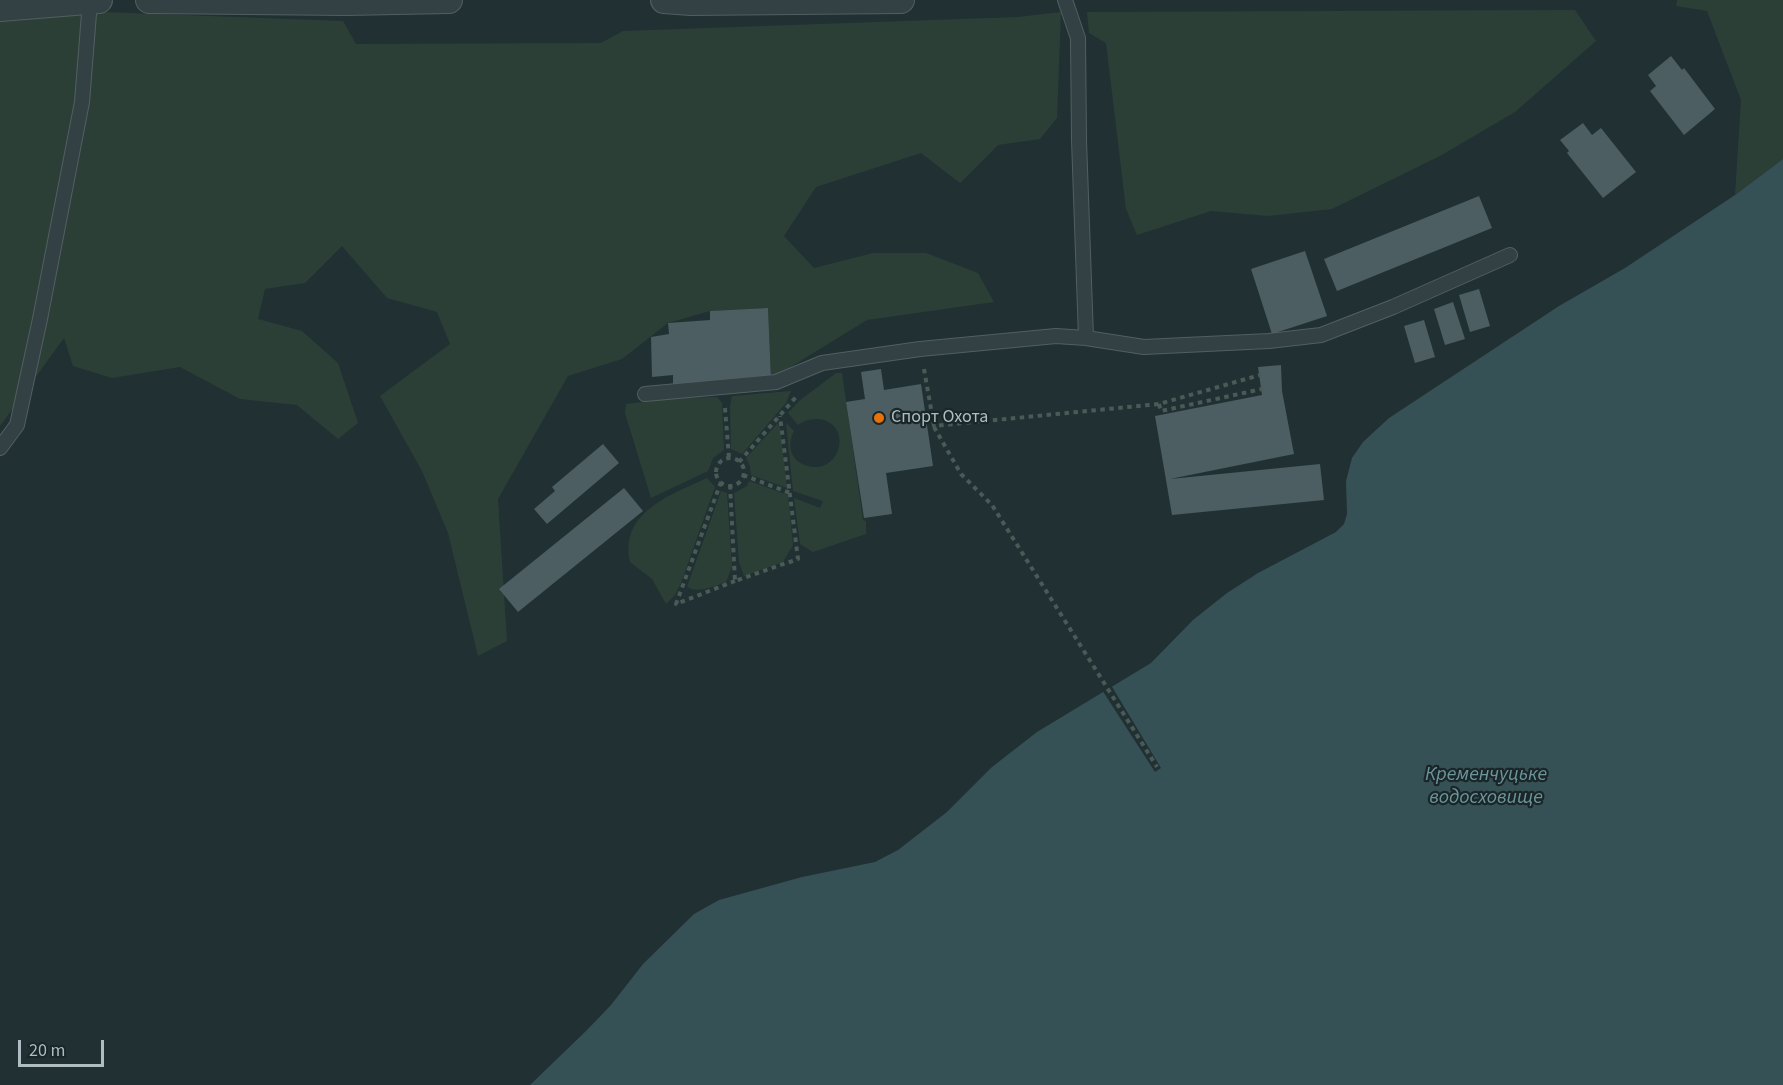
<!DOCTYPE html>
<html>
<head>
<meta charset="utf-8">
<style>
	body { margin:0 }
	#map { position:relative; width:1783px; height:1085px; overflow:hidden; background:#213033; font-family:"Source Sans 3",sans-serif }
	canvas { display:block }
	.scale { position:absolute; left:18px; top:1040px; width:86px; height:27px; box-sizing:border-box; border:3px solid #aebdc1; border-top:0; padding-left:8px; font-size:18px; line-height:21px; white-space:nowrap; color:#aebdc1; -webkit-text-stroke:4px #1a2628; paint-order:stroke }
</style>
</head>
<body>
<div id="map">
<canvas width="1783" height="1085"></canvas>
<div class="scale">20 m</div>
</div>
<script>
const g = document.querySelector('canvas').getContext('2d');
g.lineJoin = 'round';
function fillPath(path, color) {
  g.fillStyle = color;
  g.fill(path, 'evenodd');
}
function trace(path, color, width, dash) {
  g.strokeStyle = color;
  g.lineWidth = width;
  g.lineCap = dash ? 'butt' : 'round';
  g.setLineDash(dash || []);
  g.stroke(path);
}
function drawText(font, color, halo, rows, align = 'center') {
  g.font = font + ' "Source Sans 3",sans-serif';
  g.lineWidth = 4.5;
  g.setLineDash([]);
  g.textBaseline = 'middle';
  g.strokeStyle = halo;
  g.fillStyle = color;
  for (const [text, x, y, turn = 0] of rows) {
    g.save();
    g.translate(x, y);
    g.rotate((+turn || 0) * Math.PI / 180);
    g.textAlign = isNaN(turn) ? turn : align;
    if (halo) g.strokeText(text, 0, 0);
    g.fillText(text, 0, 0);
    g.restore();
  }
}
fillPath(new Path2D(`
	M1677,0H1783V159L1735,195L1741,100L1707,11L1676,6Z
	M1575,10L1596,41L1515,112L1440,156L1332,209L1268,216L1211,211L1137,235L1126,209L1106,43L1089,33L1087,12Z
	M103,12L343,21L356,44L601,43L623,31L1018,17L1061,12L1057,118L1040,139L998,145L960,183L921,153L816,187L784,236L814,268L873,253H926L978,273L994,302L867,320L771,379L768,308L710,311L668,323L622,359L568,376L498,499L507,641L478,656L448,533L422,471L380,396L450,344L437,312L387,298L342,246L305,283L265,289L258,319L302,331L338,363L358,423L338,439L297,405L240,399L180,367L112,378L73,366L64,338L0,426V16L37,13Z
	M836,373H842L863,520L866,521V534L813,552L800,544L794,498L820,508L823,501L793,491L786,423L794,431C787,444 790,460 805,465C824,473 843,457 839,436C836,418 811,414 798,425L788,413L799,401Z
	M791,391L786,403L742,454L731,449L730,406L732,396Z
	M717,397L722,403L724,450L713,458L708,471L651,498L625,413L626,404L675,398Z
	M778,423L780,428L787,488L751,475L750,466L746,458Z
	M707,478L715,487L681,583L675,595L666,604L652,579L630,562C619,512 671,495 707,478Z
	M749,481L788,495L793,545L783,562L744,576L739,562L734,493L747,486Z
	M721,491L727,493L732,567L726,582C713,586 700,594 687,587Z`), '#2c3f36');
fillPath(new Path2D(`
	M1783,159V1085H530L587,1030L611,1005L643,964L694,914L719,900L802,877L875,862L898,850L947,812L992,767L1037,732L1151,663L1193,620L1227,593L1258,573L1336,532L1344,524L1347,514L1346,481L1352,458L1363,442L1389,418L1559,306L1625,268L1735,195Z`), '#355156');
fillPath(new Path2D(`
	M1111,685L1161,768L1155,772L1102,690Z`), '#213033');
fillPath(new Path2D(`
	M1671,56L1682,70L1684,68L1715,109L1684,135L1650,91L1656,86L1648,75Z
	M1583,123L1592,135L1601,128L1636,172L1603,198L1567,153L1569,151L1560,140Z
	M1479,196L1492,228L1337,291L1324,259Z
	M1305,251L1327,316L1272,334L1251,269Z
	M1479,289L1490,326L1470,332L1459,295Z
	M1453,302L1465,339L1445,345L1434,309Z
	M768,308L771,379L673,385V375L652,377L651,337L669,334L668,323L710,320V311Z
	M1424,320L1435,357L1415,363L1404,326Z
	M1281,365L1282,391L1294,454L1170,479L1320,464L1324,500L1172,515L1155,416L1262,395L1258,367Z
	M881,369L884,390L921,384L933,466L886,473L892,514L864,518L846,402L865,399L861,372Z
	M603,444L619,463L547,524L534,509L555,491L552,487Z
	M624,488L643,511L518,612L499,589Z`), '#4c5e61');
const service = new Path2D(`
	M1086,338L1144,347L1269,341L1321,335L1393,307L1510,255
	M645,394L776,382L822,363L920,349L1056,336L1086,338L1079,140L1078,38L1065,0
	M0,448L17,425L40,319L82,102L90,1`);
const minor = new Path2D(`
	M149,0L346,2L449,0
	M664,0L691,2L901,0
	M0,8L99,0`);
trace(service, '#525f62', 16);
trace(minor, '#525f62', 28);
trace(new Path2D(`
	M924,369L934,426L1159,404L1260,375
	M1159,404L1161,411L1262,389
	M725,408L729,458
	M934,427L961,474L992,505L1157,767
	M716 472a14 14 0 1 1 28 0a14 14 0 1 1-28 0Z
	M739,462L796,397
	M743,475L790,493
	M721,482L676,604L735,581
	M730,485L735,581L798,559L780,416`), '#4a5a56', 4, [4.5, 4.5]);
trace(service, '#344144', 14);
trace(minor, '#344144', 26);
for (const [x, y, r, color] of [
	[879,418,6,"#e8710a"]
]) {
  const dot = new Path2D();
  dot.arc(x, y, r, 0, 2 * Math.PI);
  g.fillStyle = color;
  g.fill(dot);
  trace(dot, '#1a2628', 2);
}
drawText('18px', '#aebdc1', '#1a2628', [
	["Спорт Охота",891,418]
], 'left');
drawText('italic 20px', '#6b959c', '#1a2628', [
	["Кременчуцьке",1486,776],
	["водосховище",1486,799]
]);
</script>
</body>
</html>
